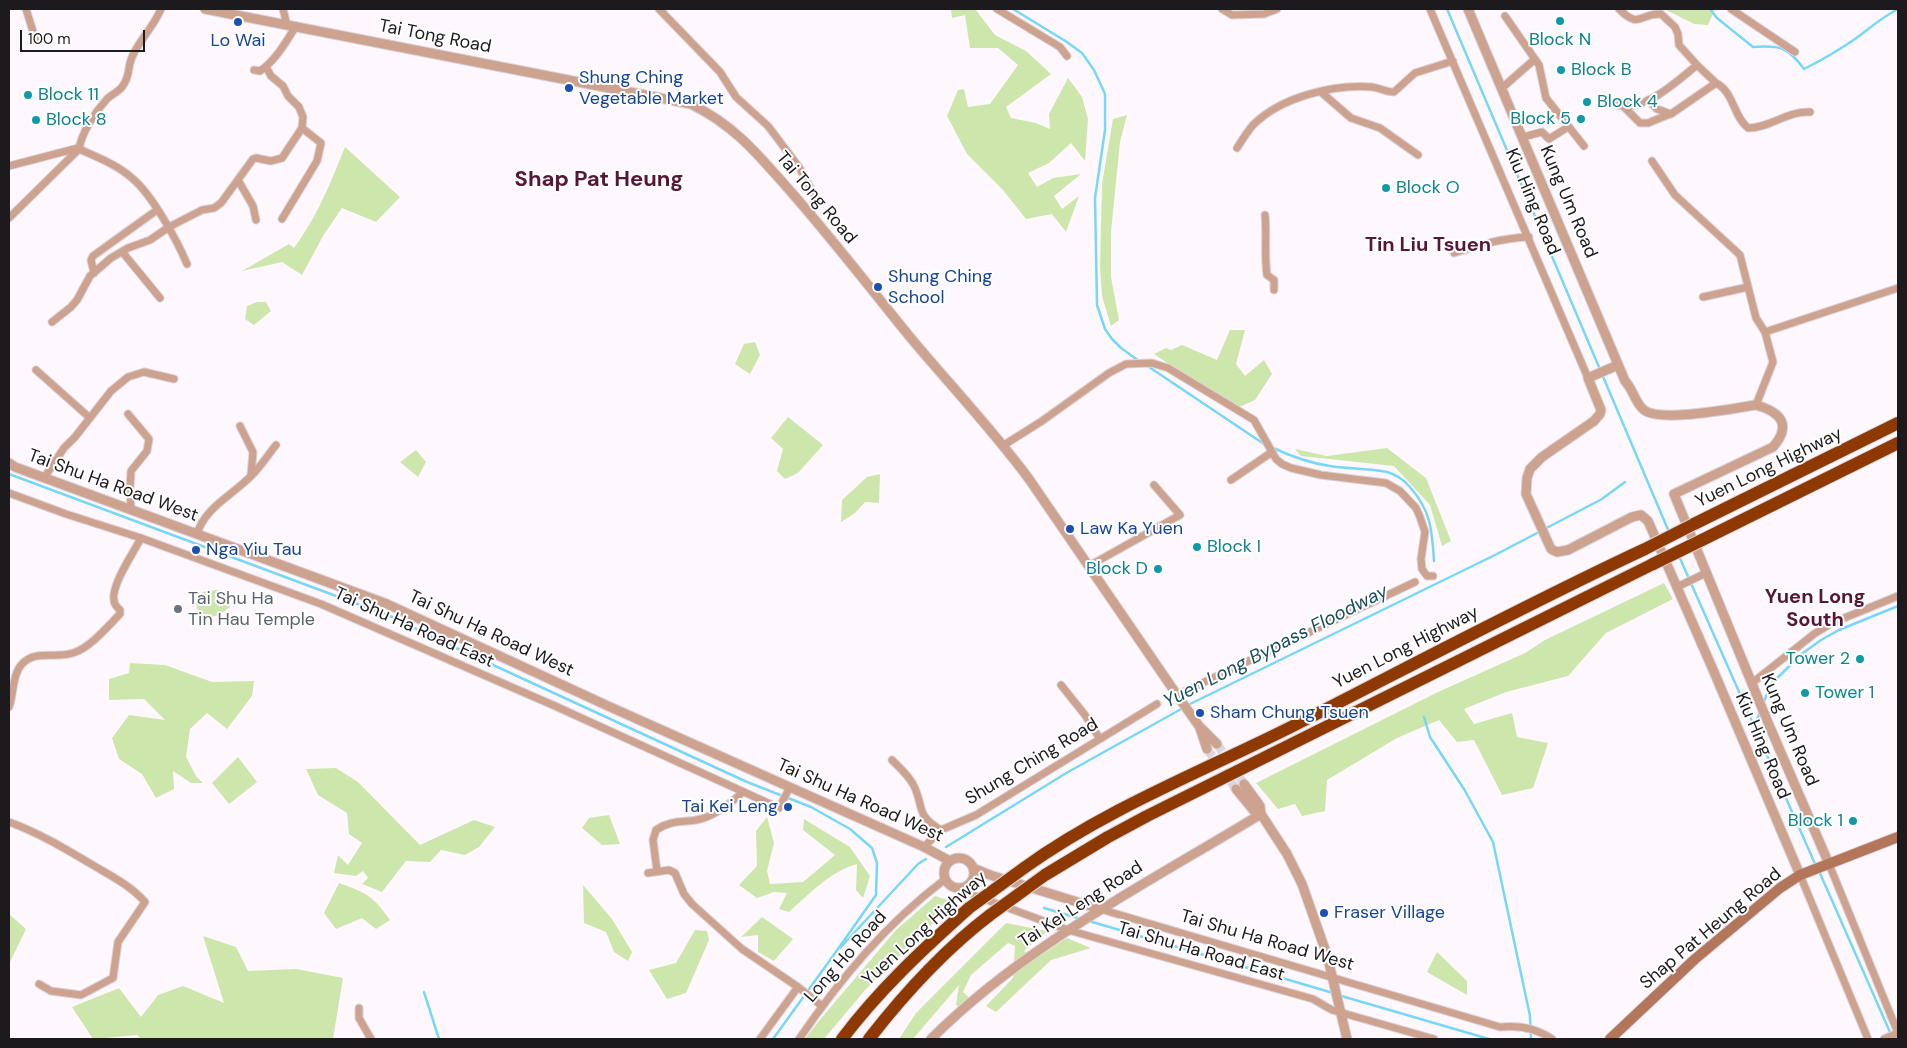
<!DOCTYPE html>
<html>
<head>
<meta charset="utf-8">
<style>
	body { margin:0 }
	#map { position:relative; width:1907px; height:1048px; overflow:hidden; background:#fef8fe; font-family:"DM Sans",sans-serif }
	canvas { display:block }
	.frame { position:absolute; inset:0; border:10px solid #1d1a1d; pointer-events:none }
	.scale { position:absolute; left:20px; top:30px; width:125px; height:22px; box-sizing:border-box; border:2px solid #1d1a1d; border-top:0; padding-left:6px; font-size:15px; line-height:18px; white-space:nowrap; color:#1d1a1d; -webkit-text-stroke:4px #fff; paint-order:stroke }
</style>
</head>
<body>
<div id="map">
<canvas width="1907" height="1048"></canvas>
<div class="frame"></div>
<div class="scale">100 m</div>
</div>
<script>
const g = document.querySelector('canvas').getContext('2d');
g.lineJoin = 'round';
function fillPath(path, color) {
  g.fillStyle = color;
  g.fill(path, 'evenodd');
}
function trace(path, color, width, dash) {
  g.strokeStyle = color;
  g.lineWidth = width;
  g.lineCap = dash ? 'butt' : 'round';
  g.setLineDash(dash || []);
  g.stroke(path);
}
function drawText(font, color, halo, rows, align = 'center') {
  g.font = font + ' "DM Sans",sans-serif';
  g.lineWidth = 4;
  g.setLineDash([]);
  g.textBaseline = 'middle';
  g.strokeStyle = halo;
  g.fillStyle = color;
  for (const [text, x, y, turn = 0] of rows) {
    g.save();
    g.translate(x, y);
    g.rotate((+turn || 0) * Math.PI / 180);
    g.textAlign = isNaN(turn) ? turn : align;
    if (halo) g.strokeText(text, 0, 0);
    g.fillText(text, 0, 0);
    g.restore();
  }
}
fillPath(new Path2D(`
	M951,9H975L995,35L1026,51L1051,74L1006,107L1011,118L1036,123L1050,129L1049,114L1068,78L1082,97L1088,119L1085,161L1071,143L1049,163L1028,173L1037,187L1053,178L1081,174L1054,196L1062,209L1079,196L1066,232L1052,214L1026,219L1003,190L967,154L947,116L958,90L964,89L968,107L990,104L1018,65L998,48H970L965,15L952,18Z
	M1664,9H1715L1708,25L1694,24Z
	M1127,115L1120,142L1111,232V277L1119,320L1111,326L1102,296L1100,267L1102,184L1113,119Z
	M345,147L400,197L376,222L342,208L323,236L302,275L282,262L242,271L289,244L294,248C318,215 330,184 345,147Z
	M257,302H266L271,311L254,325L245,319L247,306Z
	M1230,330H1245L1236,364L1245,376L1264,360L1272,374L1255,400L1235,409L1154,354L1166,348L1171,350L1182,345L1217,360Z
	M755,342L760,355L750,374L735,364L744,344Z
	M788,417L823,445L798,473L785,479L777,471L783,449L771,438Z
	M1387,448L1426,478L1451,541L1442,546L1430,505L1394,466L1301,456L1295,449L1327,456Z
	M416,450L426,462L418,477L400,462Z
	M880,474L879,503L865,502L855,513L841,522L842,500L867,477Z
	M1664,583L1673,599L1606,633L1568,676L1506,692L1464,709L1474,724L1512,713L1517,737L1548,743L1533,788L1502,795L1474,740L1457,742L1439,720L1397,738L1327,780L1325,811L1302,816L1295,804L1278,809L1256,783L1438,692L1525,653L1545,640Z
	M216,590L225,592L230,607L219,615L207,618L197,609L196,602L203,592Z
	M130,663L165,665L212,682L254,681L252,696L227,729L207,713L190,729L186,757L196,776L203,783H191L173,771L174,789L156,798L142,774L119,759L112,738L129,715L165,720L144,699L109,700V679L129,673Z
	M238,757L257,782L229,804L212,783Z
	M336,768L358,782L420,845L474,820L495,827L479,847L465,855L441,850L430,862L406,861L382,892L362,884L368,878L363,871L356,876L334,873L338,855L348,865L362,843L349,834L347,813L318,795L306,769Z
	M609,815L620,844L602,845L582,828L589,818Z
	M767,817L774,843L767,871L770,884L803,882L835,855L803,830L804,819L850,847L870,876L863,898L856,890L857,864C831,871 809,894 789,912L779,909L787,893L774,892L757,898L739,885L757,866L756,831Z
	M339,883C367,893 373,896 390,920L376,929L362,918L336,929L324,913Z
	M583,885L612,919L632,952L628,961L614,952L606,932L584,923Z
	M935,896L954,902L866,989L824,1039H805L818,1022L896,930Z
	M9,914L26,929L9,964Z
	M762,917L793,939L774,961L758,952V935L741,937Z
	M1006,923L1047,931L1024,951L1038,957L1067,938L1091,948L1051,960L996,1012L986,1006L1013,978L1015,946L1008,943L971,975L963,992L974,1002L966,1011L956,1005L959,985L913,1039H899L916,1013Z
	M695,930L707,931L709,940L686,993L667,999L649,970L676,963Z
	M203,936L236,947L248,971L296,969L343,978L333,1039H141L137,1035L93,1039L72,1007L119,988L141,1017L158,995L183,986L224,1003Z
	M1437,952L1467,981V995L1427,972Z`), '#cde6ab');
trace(new Path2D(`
	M1013,9L1067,42L1082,53L1094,70L1105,94V130L1095,198L1097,305L1105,329L1112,339L1121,348L1139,361
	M1447,9L1669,532
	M1710,9L1717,18L1753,47C1780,45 1788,47 1804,69C1822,60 1839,50 1855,39C1869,29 1882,17 1898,9
	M1146,365L1264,444
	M1271,447C1290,456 1309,463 1330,466C1348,469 1368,468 1387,472C1395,474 1404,480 1409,486C1431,510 1432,530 1434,561
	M9,474L395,618L428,635L747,782L811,807L850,829L872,848L877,863L876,895L833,956
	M1679,556L1816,866
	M1763,704L1771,684L1803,653L1821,640L1839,630L1898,606
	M1188,705L1495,555L1602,499L1625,482
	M1424,717L1430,737L1464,789L1493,842L1530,1016L1531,1039
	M1755,725L1760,712
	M946,847L1068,772L1183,708
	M1819,871L1893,1039
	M1044,908L1081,919
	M1089,921L1333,993
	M840,948L918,864L926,859
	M424,992L439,1039
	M1338,995L1489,1039
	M773,1039L833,956`), '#77d7f9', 2.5);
trace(new Path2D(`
	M1217,744L1244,784
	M1207,749L1236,789`), '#dcd7dc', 9, [9, 4.5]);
const minor = new Path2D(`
	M26,9L36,41
	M283,9L287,25
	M659,9L720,72L736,97L768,126L799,167L815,196L811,214
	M997,9L1060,47L1067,56
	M1222,9L1232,15L1264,14L1277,9
	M1430,9L1588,378
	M1731,9L1795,52
	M1505,16L1539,65L1546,98L1584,146
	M1697,65L1716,83
	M254,70L260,71C276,60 286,42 296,26
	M1502,88L1535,59
	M1321,92L1351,118L1380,128L1418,155
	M1648,100L1657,109L1671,114L1716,83C1734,92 1733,116 1748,128C1770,128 1787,111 1810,112
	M1616,105C1644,113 1677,81 1697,65L1679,45L1678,34L1675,27L1661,14C1639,13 1640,30 1619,9
	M1624,107L1640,123H1648L1670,114
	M1523,137L1542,132L1549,139L1568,127
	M1237,148C1242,140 1247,132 1253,125C1281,97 1333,84 1372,87C1380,88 1386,92 1394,92L1415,73L1453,61
	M79,149C97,157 118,165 133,179C152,195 177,240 187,264
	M1652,161L1675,195L1740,255L1756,318L1765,332L1773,362L1756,405
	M9,166L78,148
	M238,180L253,206L256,220
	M1265,215C1267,235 1264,255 1267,275L1274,280V290
	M9,218L79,149C82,132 95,112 107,99C111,95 118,92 122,87C131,76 127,66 133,55C141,38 154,26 161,9
	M282,219L317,161L321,143L302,128
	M124,251V254L160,298
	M1454,253C1479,245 1502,238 1529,237
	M94,273L91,260L93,256L157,210
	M1703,297L1748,287
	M52,322L71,307L77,300L90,276L111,258L128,248L150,240L169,227L202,210L214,208L221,203L253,159L256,158L271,161L282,158L302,128L303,117L299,107L288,96L283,86L271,76L266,67
	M1765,332L1898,288
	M36,370L90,418
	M128,414L149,439L147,451L131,471L130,489L131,510
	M240,426L253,452L251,475
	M1004,445L1042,421L1109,373L1126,364L1152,363L1168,368L1254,420L1276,459L1282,464L1291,468L1321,475L1386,483L1400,491L1416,508L1420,517L1425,532L1421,559L1422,569L1427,576H1433
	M44,478L64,448L75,437L111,391L128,377L144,372L174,379
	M1231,480L1272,452
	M9,493L66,514L141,538L321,604L555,706L779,808L790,787
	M197,534C205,507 233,495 252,475C261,466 268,455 276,445
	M1089,566L1180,515L1154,485
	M1677,587L1706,573
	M1752,683L1814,634L1832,623L1898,596
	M1061,685L1085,715L1100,739
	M1177,695L1415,582
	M9,707C14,694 12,675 22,664C36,649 56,659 73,653C90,648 108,626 120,614V610C117,607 114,605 114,600C111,585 134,552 141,538
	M892,760C900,768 908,775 913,784C925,807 914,814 941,830
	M9,822C39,833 64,848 91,864C111,876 130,885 145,902L118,942L113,978L81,995L51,991L39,984
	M924,847L941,830L976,815L1157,704
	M1829,864L1898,1033
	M657,871L653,840L656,830C674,818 686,824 704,818C719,813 732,802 743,792
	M648,873L669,870L675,873L684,894L692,904L742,949L798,987L822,1006
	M1800,875L1868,1039
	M961,888L976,896L1068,930L1313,999L1332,1010L1434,1039
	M1100,909L1500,1027C1519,1025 1536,1028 1552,1039
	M359,1008V1018L371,1039
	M760,1039L798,987
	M799,1039C841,978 885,925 944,880
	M1884,1039L1898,1033`);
const tertiary = new Path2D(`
	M205,9L691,104C737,127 759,156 792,193C833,240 871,289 910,337C950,385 992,429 1029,479L1177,695L1199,726L1217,744
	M1468,9L1625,381C1633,389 1635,403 1644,410C1661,423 1734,408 1756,405C1781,412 1792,425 1773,447L1674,494L1769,725L1829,864
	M1618,365L1588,378L1601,410L1600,414L1594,421L1542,457L1530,469L1527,478L1526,494L1551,549L1557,552L1568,550L1632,517L1641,515L1648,521L1714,672L1800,875
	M9,463L15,467L387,604L608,706L924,847L950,861
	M1200,728L1207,749
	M1244,784L1260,806L1261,814L1287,854L1302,884L1327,955L1347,1039
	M1236,789L1254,811L1261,814
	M944 873a15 15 0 1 1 30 0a15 15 0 1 1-30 0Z
	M973,868L990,875L1100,909
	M931,1039C1026,944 1148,883 1261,814`);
const secondary = new Path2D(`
	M1610,1039L1695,959L1780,888L1800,875L1898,837`);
const motorway = new Path2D(`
	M1694,524L1898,423
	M1702,540L1898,443
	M1024,868C1106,809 1201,772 1291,727C1409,667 1525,605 1645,549
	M1045,875L1108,837L1147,816L1653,564
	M842,1039C879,990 923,949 969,908
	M869,1039C904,994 944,950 990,915`);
trace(minor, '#dad4da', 9);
trace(tertiary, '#dad4da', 11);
trace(secondary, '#dad4da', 12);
trace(motorway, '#dad4da', 14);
trace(minor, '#cda28f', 7);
trace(tertiary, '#cda28f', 9);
trace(secondary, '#b3765a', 10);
trace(motorway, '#8d3901', 12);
const motorwayBridge = new Path2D(`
	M1645,549L1694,524
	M1653,564L1702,540
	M969,908L1024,868
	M990,915L1045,875`);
trace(motorwayBridge, '#dad4da', 14, []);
trace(motorwayBridge, '#8d3901', 12);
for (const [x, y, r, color] of [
	[1560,21,5,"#0f9aa8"],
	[238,22,5,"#1a4fb4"],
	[1561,70,5,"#0f9aa8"],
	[569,88,5,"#1a4fb4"],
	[28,95,5,"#0f9aa8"],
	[1587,102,5,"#0f9aa8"],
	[1581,119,5,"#0f9aa8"],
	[36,120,5,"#0f9aa8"],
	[1386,188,5,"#0f9aa8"],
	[878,287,5,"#1a4fb4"],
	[1070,529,5,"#1a4fb4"],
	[1197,547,5,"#0f9aa8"],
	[196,550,5,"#1a4fb4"],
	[1158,569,5,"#0f9aa8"],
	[178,609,5,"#6b7280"],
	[1860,659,5,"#0f9aa8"],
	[1805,693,5,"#0f9aa8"],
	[1200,713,5,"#1a4fb4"],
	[788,807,5,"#1a4fb4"],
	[1853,821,5,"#0f9aa8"],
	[1324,913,5,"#1a4fb4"]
]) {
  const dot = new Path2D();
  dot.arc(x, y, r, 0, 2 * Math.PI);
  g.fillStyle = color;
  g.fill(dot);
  trace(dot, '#fff', 2);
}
drawText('18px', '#1d1a1d', '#fff', [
	["Tai Tong Road",435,37,11],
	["Tai Tong Road",816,198,50],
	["Kiu Hing Road",1532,202,67],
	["Kung Um Road",1568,202,67],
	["Yuen Long Highway",1769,468,-26],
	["Tai Shu Ha Road West",113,486,20],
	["Tai Shu Ha Road East",414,628,24],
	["Tai Shu Ha Road West",491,634,25],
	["Yuen Long Highway",1406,648,-27],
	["Kung Um Road",1789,730,67],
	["Kiu Hing Road",1762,746,67],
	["Shung Ching Road",1032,762,-31],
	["Tai Shu Ha Road West",860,801,24],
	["Tai Kei Leng Road",1081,905,-33],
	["Yuen Long Highway",925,929,-42],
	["Shap Pat Heung Road",1711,929,-40],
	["Tai Shu Ha Road West",1267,941,16],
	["Tai Shu Ha Road East",1201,952,16],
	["Long Ho Road",846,957,-49]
]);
drawText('18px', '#0d838f', '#fff', [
	["Block N",1560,40,"center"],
	["Block B",1571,70],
	["Block 11",38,95],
	["Block 4",1597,102],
	["Block 5",1571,119,"right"],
	["Block 8",46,120],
	["Block O",1396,188],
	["Block I",1207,547],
	["Block D",1148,569,"right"],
	["Tower 2",1850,659,"right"],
	["Tower 1",1815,693],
	["Block 1",1843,821,"right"]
], 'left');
drawText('18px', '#164399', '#fff', [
	["Lo Wai",238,41,"center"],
	["Shung Ching",579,78],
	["Vegetable Market",579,99],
	["Shung Ching",888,277],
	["School",888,298],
	["Law Ka Yuen",1080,529],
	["Nga Yiu Tau",206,550],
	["Sham Chung Tsuen",1210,713],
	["Tai Kei Leng",778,807,"right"],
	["Fraser Village",1334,913]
], 'left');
drawText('18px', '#5b616d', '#fff', [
	["Tai Shu Ha",188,599],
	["Tin Hau Temple",188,620]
], 'left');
drawText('italic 19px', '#164d5f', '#fff', [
	["Yuen Long Bypass Floodway",1276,647,-27]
]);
drawText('bold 20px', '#571635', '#fff', [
	["Tin Liu Tsuen",1428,246],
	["Yuen Long",1815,598],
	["South",1815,621]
]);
drawText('bold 22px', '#571635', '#fff', [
	["Shap Pat Heung",599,180]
]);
</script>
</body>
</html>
